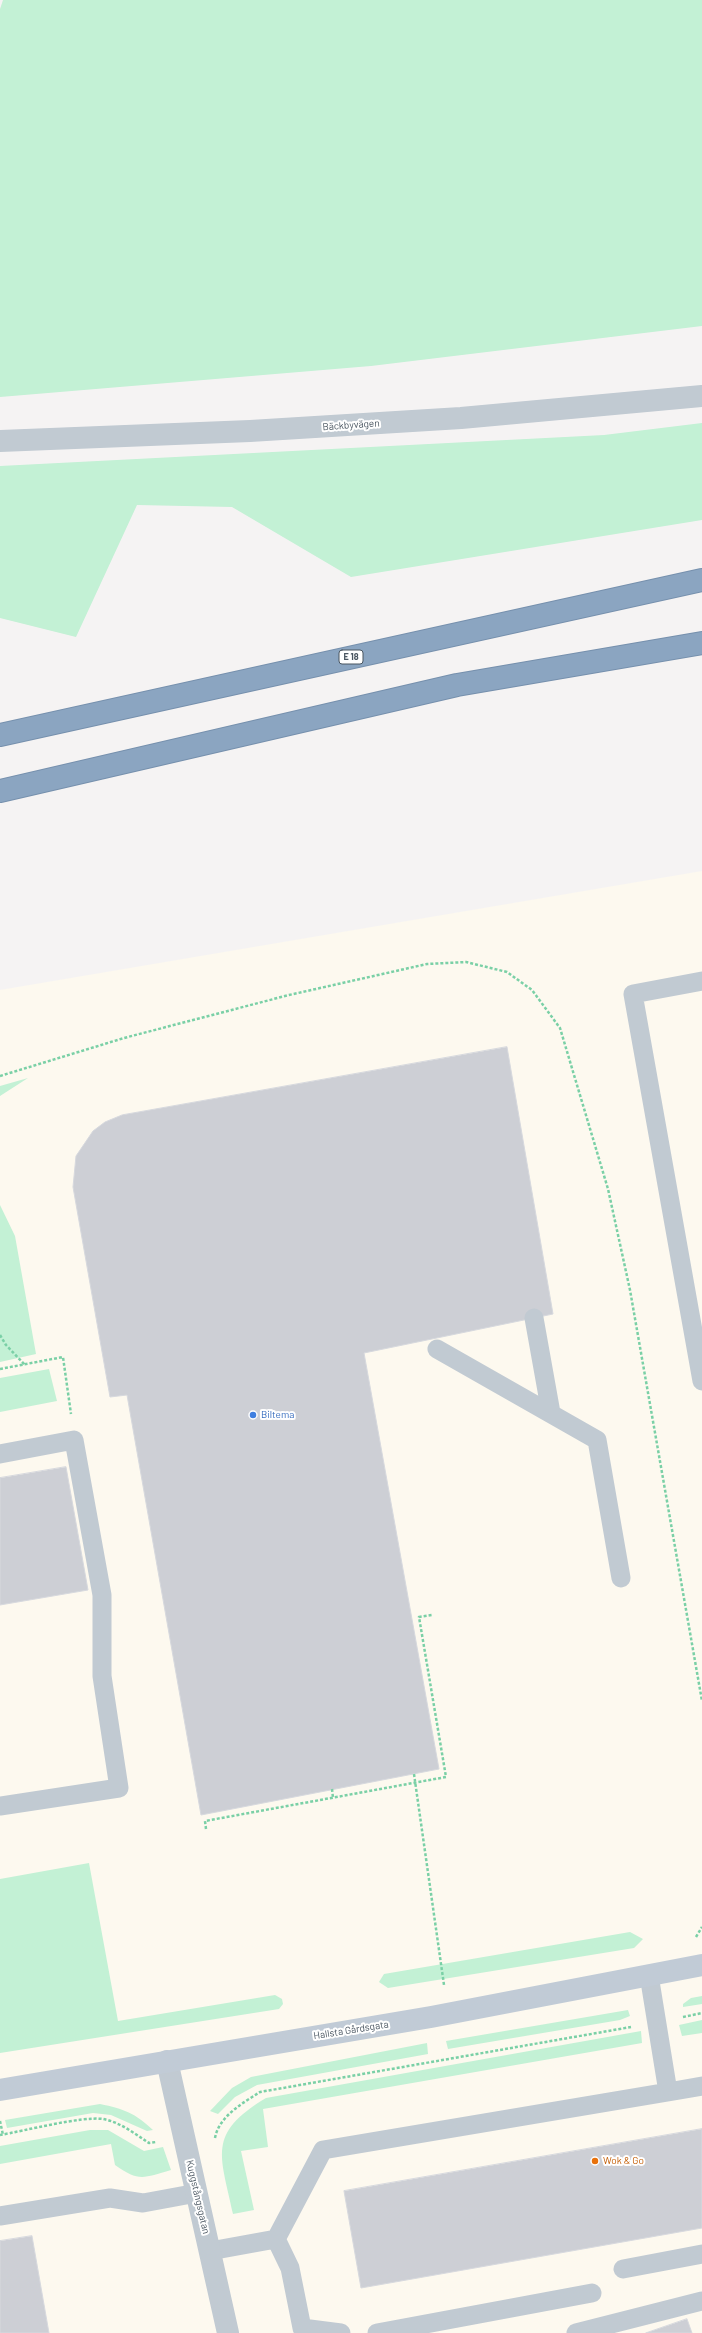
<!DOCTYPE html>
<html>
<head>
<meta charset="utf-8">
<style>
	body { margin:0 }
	canvas { display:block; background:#f5f3f3 }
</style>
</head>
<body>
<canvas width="702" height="2333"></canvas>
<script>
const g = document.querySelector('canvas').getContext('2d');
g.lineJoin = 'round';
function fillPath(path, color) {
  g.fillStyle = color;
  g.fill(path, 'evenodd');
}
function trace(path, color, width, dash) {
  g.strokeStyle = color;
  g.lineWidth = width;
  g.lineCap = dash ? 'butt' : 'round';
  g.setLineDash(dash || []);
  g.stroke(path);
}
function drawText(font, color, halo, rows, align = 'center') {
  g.font = font + ' Barlow,sans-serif';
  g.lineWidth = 4;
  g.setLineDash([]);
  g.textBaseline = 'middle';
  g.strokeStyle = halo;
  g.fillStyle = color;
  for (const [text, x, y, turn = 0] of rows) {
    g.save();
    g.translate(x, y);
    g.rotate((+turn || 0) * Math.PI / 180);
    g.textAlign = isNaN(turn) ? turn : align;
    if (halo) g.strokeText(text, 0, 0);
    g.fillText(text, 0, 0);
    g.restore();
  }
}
fillPath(new Path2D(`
	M702,871V2333H0V990Z`), '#fdf9ef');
fillPath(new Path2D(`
	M3,0H702V326L371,366L0,397V9Z
	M702,423V520L351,577L232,507L137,505L76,637L0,618V466L604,435Z
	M28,1078L0,1096V1086Z
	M0,1205L15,1236L36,1354L0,1362Z
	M49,1369L57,1401L0,1412V1378Z
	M89,1863L118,2021L275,1995L282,1999L283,2004L279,2009L0,2053V1879Z
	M630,1932L643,1939L634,1948L388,1988L379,1982L384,1974Z
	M702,1996V2004L683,2007V2004L691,1998Z
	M628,2010L630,2016L620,2020L448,2049L446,2041Z
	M702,2020V2033L682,2036L679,2025Z
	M641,2031L642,2043L263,2109L268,2147L241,2151L254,2210L233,2214C221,2155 206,2134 266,2098Z
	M427,2043L428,2054L257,2085L235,2097L218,2114L210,2111L232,2088L251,2077Z
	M100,2104C124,2109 135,2113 153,2130L147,2131L111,2115L93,2113L7,2128L5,2120Z
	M90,2130H108L144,2151L163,2147L171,2170C143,2178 139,2182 115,2165L111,2144L0,2164V2146Z`), '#c3f1d5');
const building = new Path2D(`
	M507,1047L553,1314L364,1353L439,1769L201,1815L127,1395L110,1397L73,1187L76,1156L93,1131L105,1122L122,1115Z
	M66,1467L88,1590L0,1605V1478Z
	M702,2129V2228L361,2288L344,2191Z
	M32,2236L49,2333H0V2241Z
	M687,2319L692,2333H646Z`);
fillPath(building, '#cdcfd5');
trace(building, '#d7d9de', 1);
const highway = new Path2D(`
	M0,735L702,580
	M0,791L457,685L702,643`);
trace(highway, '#7690ad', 24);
trace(new Path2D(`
	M0,1076L124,1038L289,995L427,964L466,962L507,972L532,990L560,1028L608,1189L630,1290L702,1701
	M0,1335L6,1345L25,1365
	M0,1369L63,1357L71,1414
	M414,1774L444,1985
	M332,1789L333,1798
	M206,1829L205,1821L446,1777L419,1617L432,1615
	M696,1937L702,1927
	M683,2017L702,2013
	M0,2121L3,2135
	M0,2135C24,2131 81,2116 103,2119C120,2122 135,2134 149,2143L156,2142
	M215,2138C219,2116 243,2103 260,2092L631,2027`), '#7ad0a6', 2.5, [3, 2]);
trace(new Path2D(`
	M702,981L633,994L702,1381
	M534,1318L551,1413
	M437,1349L597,1440L621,1578
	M0,1454L74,1440L102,1595V1676L119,1788L0,1806
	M668,2092L702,2086
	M0,2216L110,2198L143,2203L197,2193
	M276,2239L290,2268L302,2328L341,2333
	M210,2251L276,2239L323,2150L668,2092L649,1975
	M623,2269L702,2254
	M377,2333L592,2293
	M576,2333L702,2301`), '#c1cad2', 19);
trace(new Path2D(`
	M0,441L250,431L461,418L702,396
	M167,2061L228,2333`), '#c1cad2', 22);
trace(new Path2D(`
	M0,2090L431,2017L702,1965`), '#c1cbd6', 22);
trace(highway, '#8ba5c1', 22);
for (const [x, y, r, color] of [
	[253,1415,4,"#3f7fe0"],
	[595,2161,4,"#e8710a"]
]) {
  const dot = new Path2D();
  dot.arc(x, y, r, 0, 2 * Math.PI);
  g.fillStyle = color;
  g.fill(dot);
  trace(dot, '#fff', 1.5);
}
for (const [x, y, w] of [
	[351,657,24]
]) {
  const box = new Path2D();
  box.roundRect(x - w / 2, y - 7, w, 14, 3);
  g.fillStyle = '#fff';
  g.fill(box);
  trace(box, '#4a5661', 1);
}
drawText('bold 9px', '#4a5661', null, [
	["E 18",351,657]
]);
drawText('10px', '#4a5661', '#fff', [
	["Bäckbyvägen",351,425,-4],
	["Hallsta Gårdsgata",351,2030,-9],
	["Kuggstångsgatan",198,2197,77]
]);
drawText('10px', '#366cbe', '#fff', [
	["Biltema",261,1415]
], 'left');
drawText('10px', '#c56008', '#fff', [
	["Wok & Go",603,2161]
], 'left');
</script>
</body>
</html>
